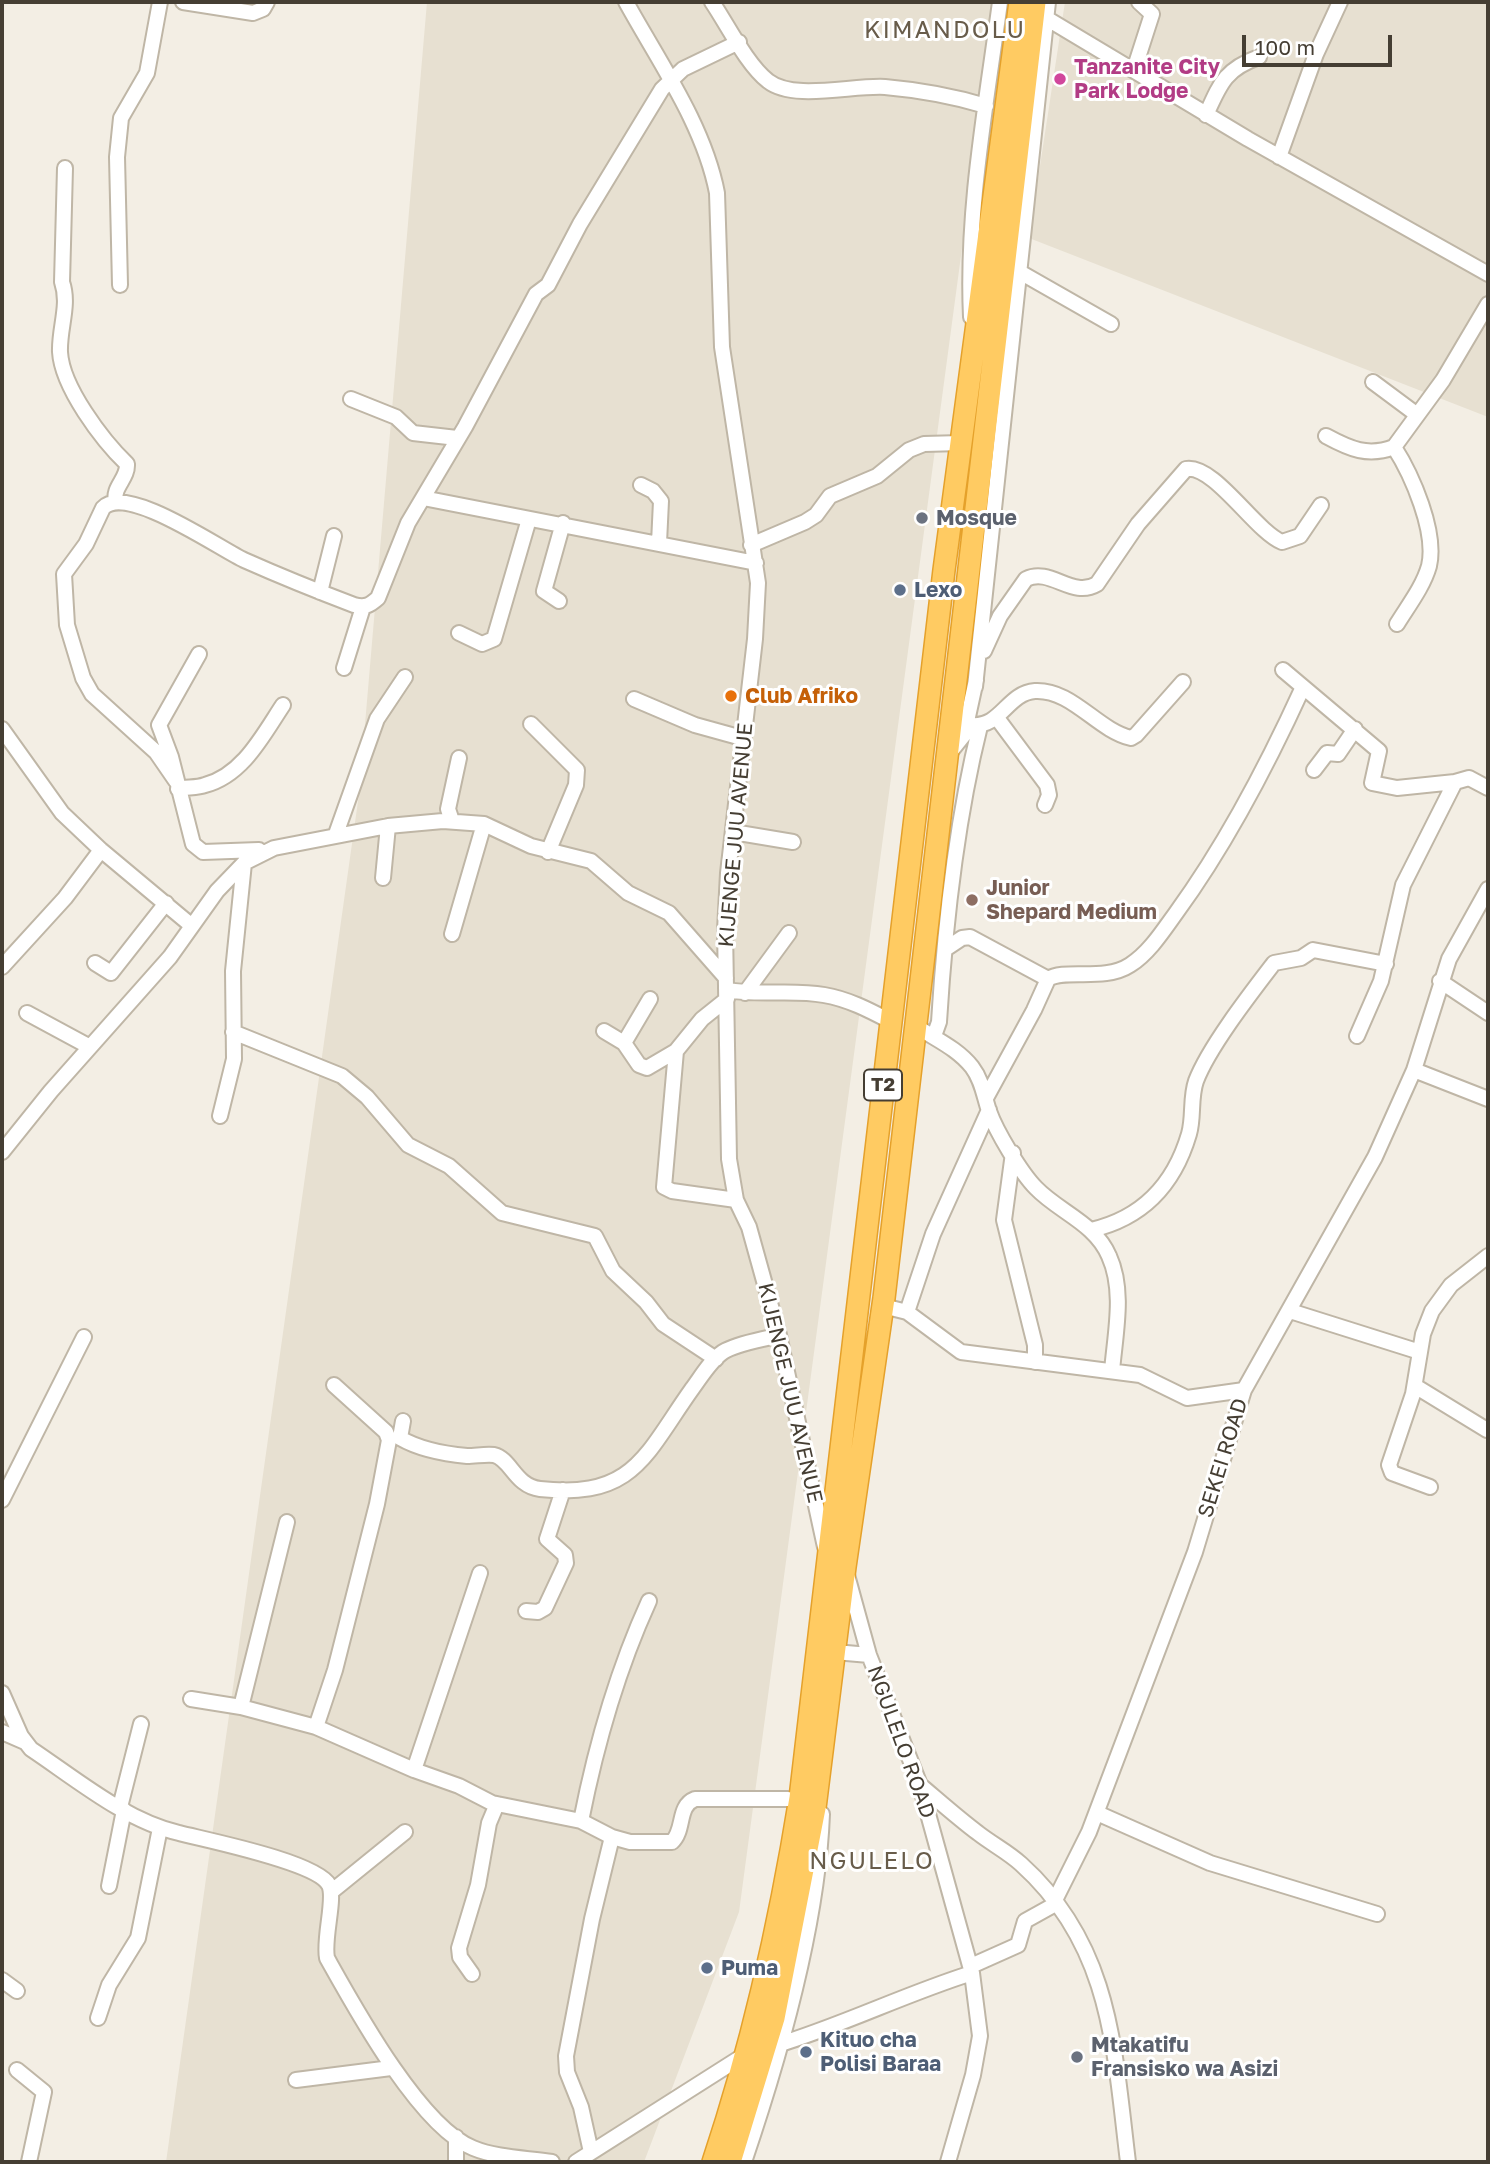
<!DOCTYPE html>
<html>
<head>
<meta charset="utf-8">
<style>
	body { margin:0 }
	#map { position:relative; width:1490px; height:2164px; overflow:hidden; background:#f3eee4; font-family:"Golos Text",sans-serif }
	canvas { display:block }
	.frame { position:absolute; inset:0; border:4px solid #453e33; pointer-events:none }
	.scale { position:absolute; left:1242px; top:35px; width:150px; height:32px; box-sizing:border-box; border:4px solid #453e33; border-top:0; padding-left:9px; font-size:21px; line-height:24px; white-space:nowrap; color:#453e33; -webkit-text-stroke:5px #fff; paint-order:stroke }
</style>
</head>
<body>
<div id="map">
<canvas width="1490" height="2164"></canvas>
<div class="frame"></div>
<div class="scale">100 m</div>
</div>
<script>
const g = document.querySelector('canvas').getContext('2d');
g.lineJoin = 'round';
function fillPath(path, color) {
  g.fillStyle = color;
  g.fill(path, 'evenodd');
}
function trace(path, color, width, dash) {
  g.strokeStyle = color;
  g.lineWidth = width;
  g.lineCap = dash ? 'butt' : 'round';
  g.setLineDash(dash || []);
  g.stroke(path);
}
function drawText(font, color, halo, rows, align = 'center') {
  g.font = font + ' "Golos Text",sans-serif';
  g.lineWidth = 6;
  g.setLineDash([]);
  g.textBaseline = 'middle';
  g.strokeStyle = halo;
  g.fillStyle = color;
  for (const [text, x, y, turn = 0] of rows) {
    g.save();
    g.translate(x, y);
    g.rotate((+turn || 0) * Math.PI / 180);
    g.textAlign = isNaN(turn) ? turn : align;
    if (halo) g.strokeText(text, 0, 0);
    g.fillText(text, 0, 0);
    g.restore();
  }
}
fillPath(new Path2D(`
	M427,2H995L739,1912L644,2162H166L359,794Z
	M1065,2H1488V417L1029,238Z`), '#e7e0d1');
const minor = new Path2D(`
	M183,2L253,13L263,9L267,2
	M626,2C659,62 704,125 717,193L722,347L758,583L755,639L728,873L725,930L729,1159L736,1200L749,1227L779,1335L825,1547
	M712,2C727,24 747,65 768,81C793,101 852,85 885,87C919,90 953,96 986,106
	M1046,18L1248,139L1488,274
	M1134,70L1152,14L1139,2
	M1206,115C1220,84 1225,69 1259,57
	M1279,157L1316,54L1340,2
	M65,168L62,282C70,305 59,328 60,352C62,387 102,440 127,464C128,479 112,487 116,502
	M1018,271L1111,324
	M120,285L117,157L121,118L147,73L160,2
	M971,317C966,212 986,106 1000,2
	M1373,382L1416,414
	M351,399L396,417L413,433L457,438
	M1326,436C1350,449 1368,457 1394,447L1443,380L1488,304
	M1394,447C1412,475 1437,532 1429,566C1423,587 1408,606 1397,624
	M641,485L653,491L661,501L659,543
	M423,498L756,563
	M751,545L805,522L816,515L830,496L877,476L909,450L924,444L961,443
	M320,592L334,536
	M559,601L544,591L563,523
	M459,633L482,644L494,639L529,519
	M984,651L1000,616L1026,579C1051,567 1072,599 1097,584L1138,524L1186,469C1214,464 1255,531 1282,542L1300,536L1321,505
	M199,654L159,725L171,757L193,844L203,852L259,850
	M344,668L363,607
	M1283,670L1379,751L1372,783L1397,788L1455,782
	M975,687L1048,2
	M634,699L695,725L742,738
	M997,718L1047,785L1049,795L1045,805
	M531,724L577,770L576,785L548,852
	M971,725C1001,728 1007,693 1035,691C1072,689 1097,730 1131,738L1136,735L1183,682
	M2,729L62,813L101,850L192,926
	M948,755L964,735L976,680
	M1314,770L1327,753L1338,754L1355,729
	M176,781L156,752L92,694L83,678L67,625L64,574L86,544L103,508C126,483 220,549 244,560C280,576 317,591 354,605C366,608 370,605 378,598L408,523L465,427L536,294L548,285L580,224L662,89L683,69L739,42
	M178,789C187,787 197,788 205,785C243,775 263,735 283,705
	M452,821L448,809L459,758
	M733,832L793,842
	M336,834L377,719L405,677
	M383,878L388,826
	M452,934L484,824
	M947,948L962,938L970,937L1048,979
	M95,963L111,973L166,903
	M2,967L65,898L101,850
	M1440,981L1488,1013
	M727,990C759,996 792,989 824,995C848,999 869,1010 890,1021
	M745,993L789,933
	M27,1013L90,1047
	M916,1026C935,1039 957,1048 972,1067C982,1080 984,1096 989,1111C996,1131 1021,1173 1036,1188C1059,1212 1095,1223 1109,1256C1125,1291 1115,1334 1112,1371
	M604,1031L624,1043L639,1065L647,1068L676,1051L702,1019L727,999
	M233,1032L342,1076L367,1097L408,1145L449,1166L502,1213L595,1236L613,1271L646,1302L663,1324L716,1359
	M934,1036L939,1022C945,923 956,822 980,726
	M1357,1036L1381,981L1403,885L1455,782L1469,778L1488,788
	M624,1043L650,999
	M676,1051L664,1187L672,1191L736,1200
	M1414,1070L1488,1099
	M986,1098L1034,1010L1048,979C1065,968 1104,982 1130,965C1149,953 1163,931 1176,913C1227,843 1267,766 1303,687
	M220,1116L234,1059L233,971L244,863
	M2,1152L51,1091L170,957L217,891L244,863L274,848L388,826L443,821L484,824L531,846L591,861L628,893L669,913L726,978
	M1013,1153L1004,1220L1035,1345V1362
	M1091,1230C1143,1218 1174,1185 1189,1134C1194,1117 1190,1098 1196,1081C1209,1047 1251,993 1274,963L1301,958L1313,950L1386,964
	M883,1306L907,1312L961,1352L1140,1375L1187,1398L1244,1390
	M1290,1311L1420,1352
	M907,1312L933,1234L989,1110
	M1415,1386L1487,1430
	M403,1421L400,1438C419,1449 445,1454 467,1456C476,1456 485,1454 494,1455C511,1459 515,1486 540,1489C634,1499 645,1455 692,1389C701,1377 710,1361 723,1352C738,1343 762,1340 779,1335
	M1430,1487L1392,1473L1389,1465L1413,1394L1423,1334L1432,1311L1451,1285L1488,1256
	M2,1500L84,1337
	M847,1575L869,1655L920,1785L972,1973L980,2036L973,2075L948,2162
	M526,1611L538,1612L545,1608L566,1563L565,1555L547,1539L563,1490
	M835,1652L869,1655
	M2,1693L21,1736L31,1749C76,1779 126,1821 179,1833C206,1840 317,1862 329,1885C336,1898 323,1938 327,1958C355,2008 420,2127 473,2148C497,2158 527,2158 552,2162
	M191,1699L241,1707L316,1727L414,1770L459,1786L492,1803L581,1821L612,1837L630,1842H672C685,1830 677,1806 695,1799H788
	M241,1707L287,1522
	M316,1727L335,1670L377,1504L389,1440L386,1432L334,1385
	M2,1732L25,1742
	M414,1770L480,1573
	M920,1785C939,1801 958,1818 978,1833C992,1844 1008,1852 1021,1864C1112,1946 1114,2049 1128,2162
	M120,1807L141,1724
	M1097,1813L1210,1863L1377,1914
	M581,1821C596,1745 617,1671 649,1601
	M109,1886L124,1810
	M331,1892L405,1832
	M971,1966L1018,1945L1025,1921L1052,1906L1089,1832L1195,1552L1244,1390L1375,1157L1414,1070L1449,959L1488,889
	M472,1974L460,1957L459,1948L478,1885L489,1823L497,1804
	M2,1980L17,1991
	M98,2018L109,1985L138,1938L160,1828
	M774,2046C841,2026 905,1994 972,1973
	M17,2070L44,2092L29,2162
	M296,2080L391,2068
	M456,2137V2162
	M591,2152L581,2107L567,2072L566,2056L592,1919L612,1837
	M576,2162L746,2054
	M744,2162C779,2059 818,1922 822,1814`);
const highway = new Path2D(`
	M713,2162C753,2043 780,1922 800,1798L944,570L1020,2
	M730,2162L774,2018L815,1808L845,1567L884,1298L1035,2`);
trace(minor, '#bfb6a6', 18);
trace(highway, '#e5a12b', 24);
trace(minor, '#fff', 14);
trace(highway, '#ffcb62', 21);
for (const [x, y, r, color] of [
	[1060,79,7,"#d1479c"],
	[922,518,7,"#6b7280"],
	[900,590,7,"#5c6f8a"],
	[731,696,7,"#e8710a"],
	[972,900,7,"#8d6e63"],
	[707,1968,7,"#5c6f8a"],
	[806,2052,7,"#5c6f8a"],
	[1077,2057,7,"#6b7280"]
]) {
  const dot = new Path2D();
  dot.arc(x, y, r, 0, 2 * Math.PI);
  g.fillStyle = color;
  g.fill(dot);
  trace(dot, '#fff', 2.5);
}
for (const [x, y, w] of [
	[883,1085,38]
]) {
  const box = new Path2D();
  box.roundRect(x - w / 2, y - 15.5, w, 31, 5);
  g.fillStyle = '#fff';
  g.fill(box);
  trace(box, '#453e33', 2);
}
drawText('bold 19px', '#453e33', null, [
	["T2",883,1085]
]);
drawText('bold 21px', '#b23c85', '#fff', [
	["Tanzanite City",1074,67],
	["Park Lodge",1074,91]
], 'left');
drawText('bold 21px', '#5b616d', '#fff', [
	["Mosque",936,518],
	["Mtakatifu",1091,2045],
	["Fransisko wa Asizi",1091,2069]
], 'left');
drawText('bold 21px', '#4e5e75', '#fff', [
	["Lexo",914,590],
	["Puma",721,1968],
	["Kituo cha",820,2040],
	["Polisi Baraa",820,2064]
], 'left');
drawText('bold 21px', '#c56008', '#fff', [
	["Club Afriko",745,696]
], 'left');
drawText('21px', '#453e33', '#fff', [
	["KIJENGE JUU AVENUE",736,835,-85],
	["KIJENGE JUU AVENUE",790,1393,77],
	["SEKEI ROAD",1223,1458,-73],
	["NGULELO ROAD",901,1742,70]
]);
drawText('bold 21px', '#785e54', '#fff', [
	["Junior",986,888],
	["Shepard Medium",986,912]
], 'left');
g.letterSpacing = '2px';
drawText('24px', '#685c4a', '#fff', [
	["KIMANDOLU",945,30],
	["NGULELO",872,1861]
]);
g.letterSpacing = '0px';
</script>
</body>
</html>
